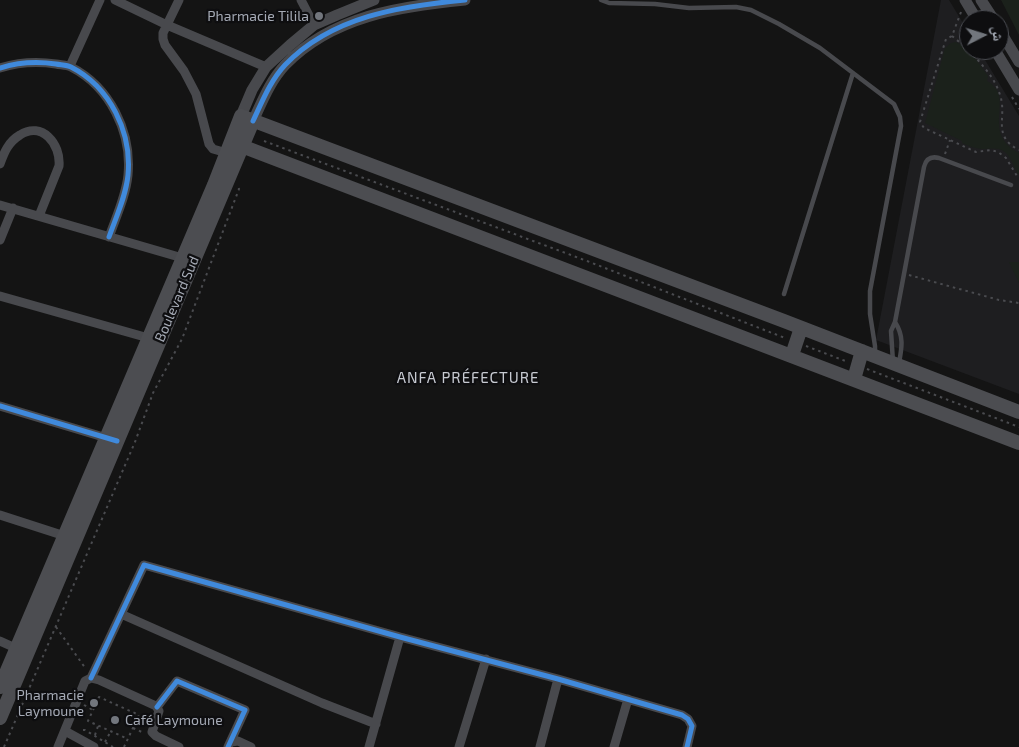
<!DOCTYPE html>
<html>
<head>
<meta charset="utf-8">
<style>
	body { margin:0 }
	#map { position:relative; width:1019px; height:747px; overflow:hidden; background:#141414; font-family:"Exo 2","Noto Naskh Arabic",sans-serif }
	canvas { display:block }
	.north { position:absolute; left:959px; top:10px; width:50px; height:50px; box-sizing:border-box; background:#0e0e10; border:1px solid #4a4c52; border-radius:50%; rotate:85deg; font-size:14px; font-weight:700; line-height:20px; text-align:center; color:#a5aab5 }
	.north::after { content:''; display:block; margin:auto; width:18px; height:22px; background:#72767d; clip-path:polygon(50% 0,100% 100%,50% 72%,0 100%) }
</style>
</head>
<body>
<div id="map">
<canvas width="1019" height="747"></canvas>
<div class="north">ش</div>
</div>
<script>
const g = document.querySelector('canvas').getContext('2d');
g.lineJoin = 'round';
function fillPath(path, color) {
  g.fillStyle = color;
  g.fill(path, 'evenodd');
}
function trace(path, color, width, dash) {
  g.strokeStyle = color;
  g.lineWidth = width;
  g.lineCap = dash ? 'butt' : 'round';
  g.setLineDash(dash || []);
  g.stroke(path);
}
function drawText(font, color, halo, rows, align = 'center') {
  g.font = font + ' "Exo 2",sans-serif';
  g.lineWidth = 4.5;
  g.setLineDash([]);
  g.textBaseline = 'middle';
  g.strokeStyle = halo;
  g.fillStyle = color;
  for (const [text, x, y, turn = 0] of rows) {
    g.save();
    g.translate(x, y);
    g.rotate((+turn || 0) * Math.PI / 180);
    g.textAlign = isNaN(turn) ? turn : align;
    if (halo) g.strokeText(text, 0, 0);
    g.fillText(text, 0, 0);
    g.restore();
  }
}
fillPath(new Path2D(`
	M941,0H949L969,33V50H979L1019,116V394L876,340Z`), '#1e1e20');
fillPath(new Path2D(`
	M1001,0H1019V35Z
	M956,42C970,48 979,64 988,76L987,81C1017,97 979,132 1019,153V175C1014,169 1013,161 1007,154C1000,146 991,149 981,149C974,148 968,146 962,143V141L925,123L945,48L951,43Z
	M1009,262H1019V283Z`), '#1b211b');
trace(new Path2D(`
	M961,12L952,36L946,39L920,122L924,128L976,152L991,150L998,152L1006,158L1017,176L1019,177
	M952,36L969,50
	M969,50C980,63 993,75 999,92C1009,116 990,135 1019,150
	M1012,97L1019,109
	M264,141L587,261L785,338
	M945,154L950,140
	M909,275L999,300L1019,303
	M806,346L848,362
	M867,369L1019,427
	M56,627L86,669
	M84,705L93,710
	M133,728L144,733
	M83,730H85L113,747
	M95,735L98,726
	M105,742L111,731
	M4,747L135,442L153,393L182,339L239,189L238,185
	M124,747L139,715L99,697L88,721L128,739`), '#4a4b4f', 2, [2.5, 4]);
trace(new Path2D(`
	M601,0L609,3L655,4L689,8L736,7L751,10L779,24L820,48L894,104L900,117L901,126L870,291V314L875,346V354
	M784,294L853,73
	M895,322C904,336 902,347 899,363
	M893,362L891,331L895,322L924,167C926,159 931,156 939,158L1011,185`), '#48494d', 4.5);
trace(new Path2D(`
	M115,0L167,25L266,67
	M179,0L163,33V39L165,45L184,71L196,94L209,144L213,149L227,153
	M301,0L314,25
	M70,66L100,0
	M0,68C19,62 36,61 56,64C61,65 67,65 71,67C110,87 132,132 128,175C126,196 116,217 109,237
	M0,164C4,153 8,142 20,135C42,121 61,144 59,166L39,216
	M0,205L186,259
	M0,240L13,208
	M0,296L152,339
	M0,406L110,439
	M0,515L68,537
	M121,614L322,703L376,724
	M0,641L20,650
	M91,678L144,565L400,637L558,679L682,715L688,719L692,726L687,747
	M157,707L177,681L245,710L228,747
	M65,731L94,747
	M231,742L238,741L251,747
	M58,747L85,681L91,678L99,680L156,706L159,711L152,732L156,736L179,747
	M369,747L400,637
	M459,747L486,659
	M540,747L558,679
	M614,747L628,699`), '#48494d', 9);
trace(new Path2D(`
	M965,0L977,20
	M981,0L994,20
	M999,29L1019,62
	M995,50L1019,90
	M241,116L252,90L266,67L290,45L314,25L337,15L374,0
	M253,121C262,102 270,81 285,65C332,16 401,6 465,0`), '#48494d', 11);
trace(new Path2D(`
	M231,142L1019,443
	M792,355L801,328
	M854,379L862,351
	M0,687L214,185L241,116L784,321L1019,412
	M0,718L253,121`), '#4c4d51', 14);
trace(new Path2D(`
	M0,68C19,62 36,61 56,64C61,65 67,65 71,67C110,87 132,132 128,175C126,196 116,217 109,237
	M253,121C262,102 270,81 285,65C332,16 401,6 465,0
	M0,406L117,441
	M91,678L144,565L400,637L558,679L682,715L688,719L692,726L687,747
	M157,707L177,681L245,710L228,747`), '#408adc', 5);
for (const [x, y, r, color] of [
	[319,16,5,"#72767d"],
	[94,703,5,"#72767d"],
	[115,720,5,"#72767d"]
]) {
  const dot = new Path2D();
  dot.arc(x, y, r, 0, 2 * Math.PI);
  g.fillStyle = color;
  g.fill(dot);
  trace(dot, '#0e0e10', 2);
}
drawText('14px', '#a5aab5', '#0e0e10', [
	["Pharmacie Tilila",309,16],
	["Pharmacie",84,695],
	["Laymoune",84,711],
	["Café Laymoune",125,720,"left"]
], 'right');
drawText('14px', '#a5aab5', '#0e0e10', [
	["Boulevard Sud",177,299,-67]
]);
g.letterSpacing = '1px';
drawText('15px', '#c6c9d1', '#0e0e10', [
	["ANFA PRÉFECTURE",468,378]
]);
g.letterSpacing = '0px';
</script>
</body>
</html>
